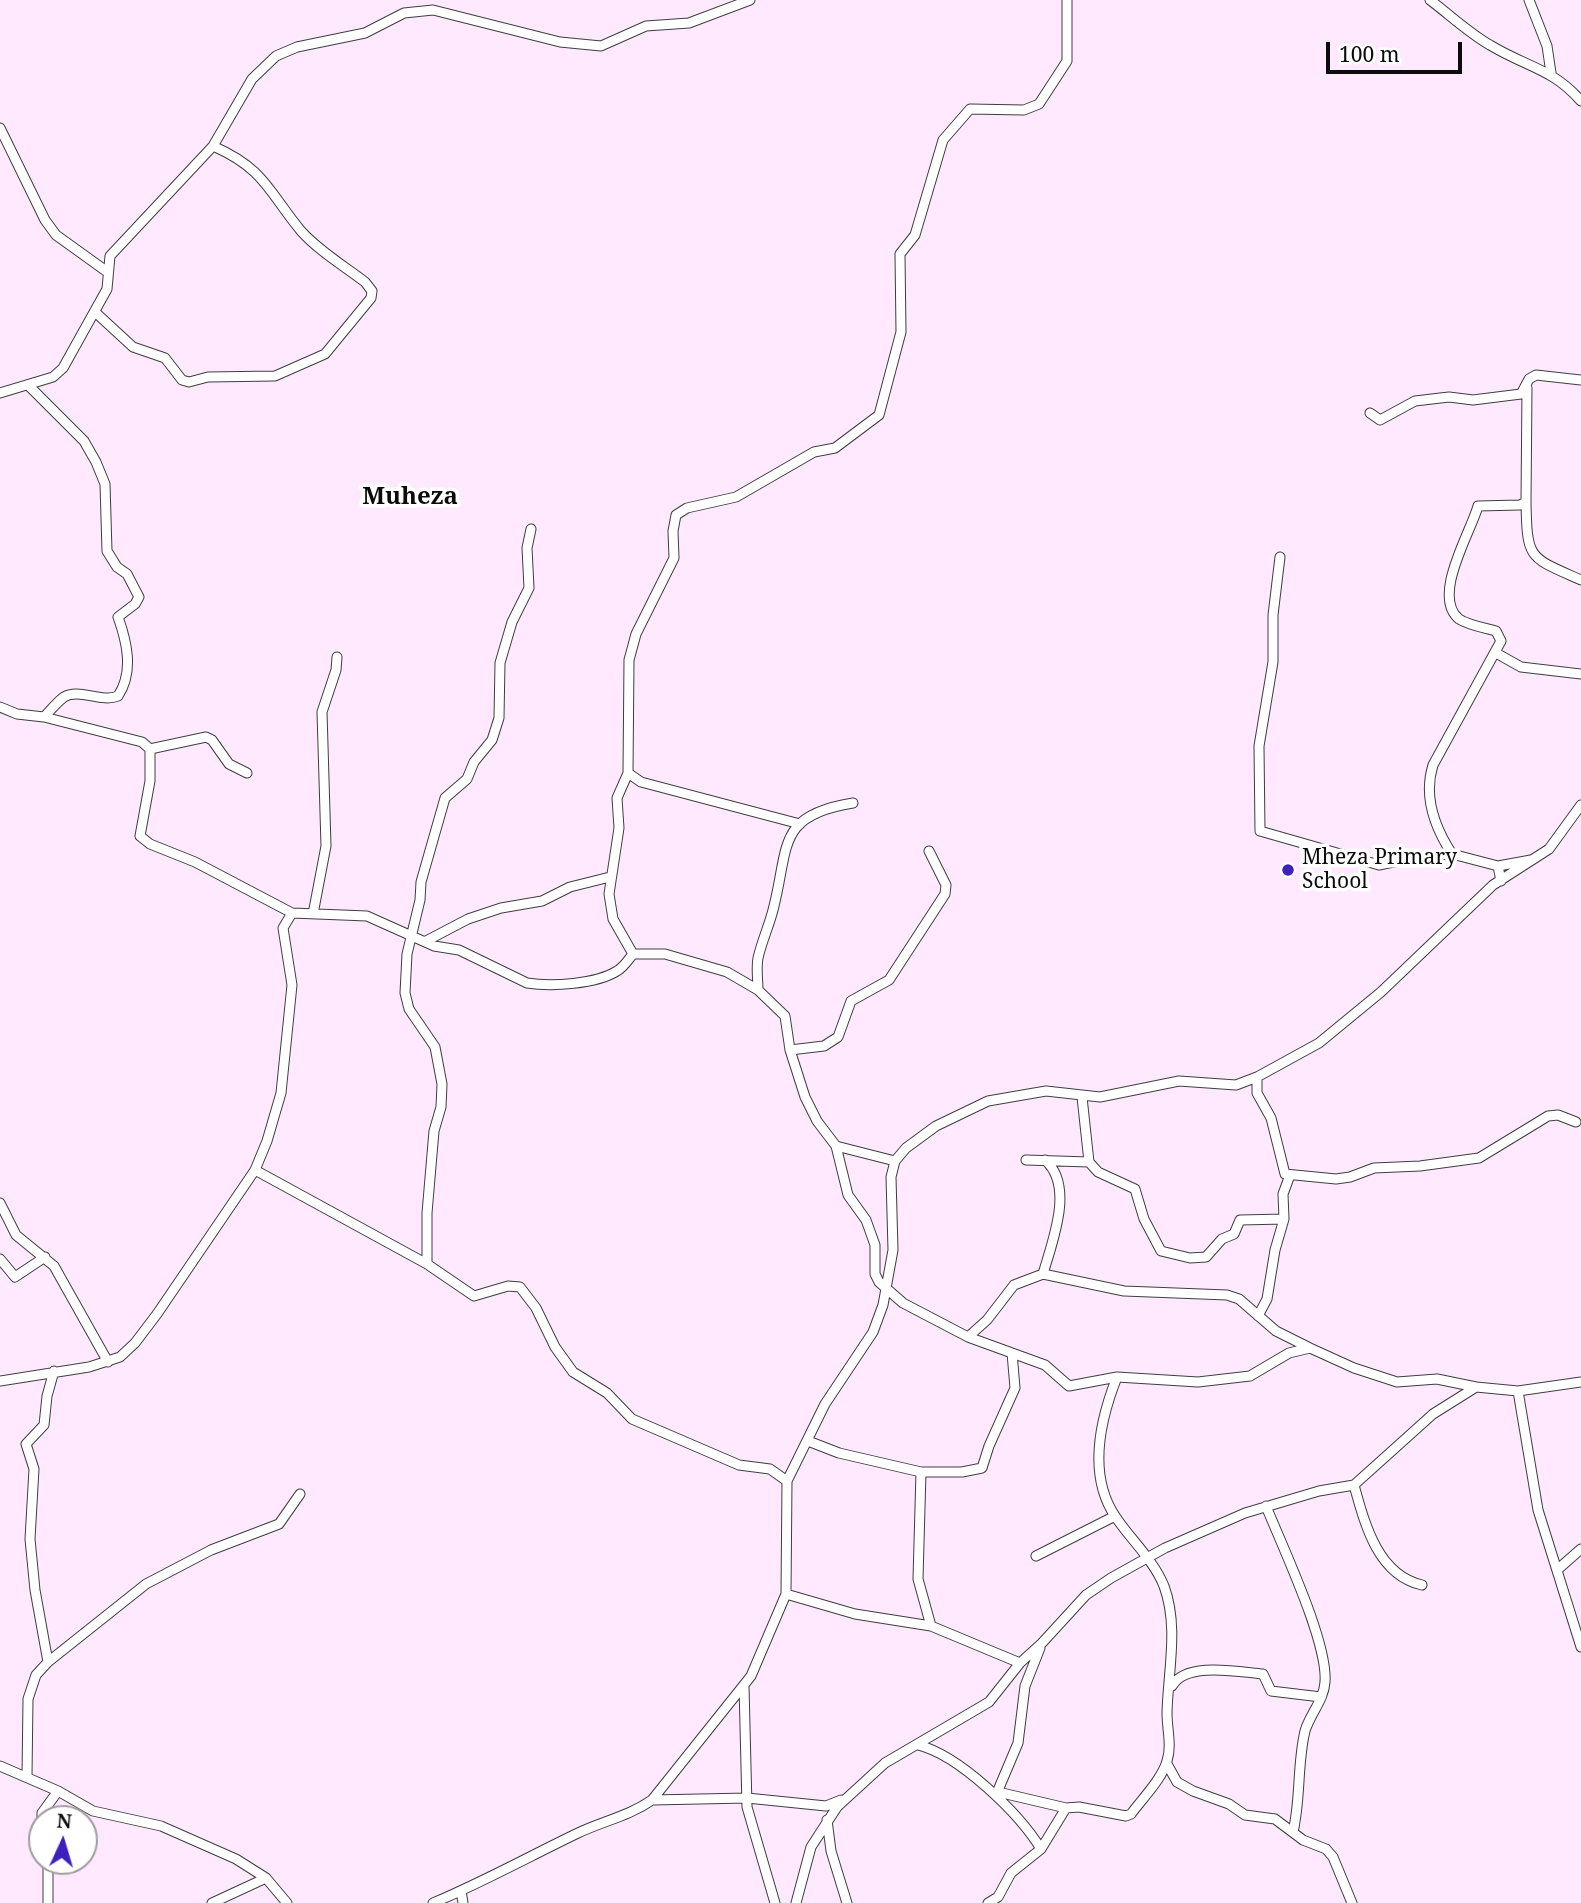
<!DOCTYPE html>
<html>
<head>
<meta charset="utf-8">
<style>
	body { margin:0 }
	#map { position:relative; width:1581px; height:1903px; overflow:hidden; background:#ffe9fe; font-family:"Noto Serif",serif }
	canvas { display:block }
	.north { position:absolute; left:28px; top:1805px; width:70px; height:70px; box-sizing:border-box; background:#fff; border:2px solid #9d9d9d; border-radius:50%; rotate:4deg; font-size:19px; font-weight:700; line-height:28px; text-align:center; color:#0b0b0b }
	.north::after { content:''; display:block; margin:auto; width:24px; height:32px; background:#3e21bd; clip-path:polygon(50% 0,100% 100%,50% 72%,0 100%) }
	.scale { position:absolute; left:1326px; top:42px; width:136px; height:32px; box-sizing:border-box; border:4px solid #0b0b0b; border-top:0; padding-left:9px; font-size:21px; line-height:24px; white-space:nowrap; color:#0b0b0b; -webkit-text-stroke:5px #fff; paint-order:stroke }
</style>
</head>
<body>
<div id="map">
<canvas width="1581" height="1903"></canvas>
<div class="north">N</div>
<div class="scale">100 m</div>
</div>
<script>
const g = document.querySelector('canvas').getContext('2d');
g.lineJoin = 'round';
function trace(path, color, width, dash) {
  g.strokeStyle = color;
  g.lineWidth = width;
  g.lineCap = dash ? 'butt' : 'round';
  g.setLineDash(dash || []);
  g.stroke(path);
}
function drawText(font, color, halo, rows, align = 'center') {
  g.font = font + ' "Noto Serif",serif';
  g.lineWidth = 7;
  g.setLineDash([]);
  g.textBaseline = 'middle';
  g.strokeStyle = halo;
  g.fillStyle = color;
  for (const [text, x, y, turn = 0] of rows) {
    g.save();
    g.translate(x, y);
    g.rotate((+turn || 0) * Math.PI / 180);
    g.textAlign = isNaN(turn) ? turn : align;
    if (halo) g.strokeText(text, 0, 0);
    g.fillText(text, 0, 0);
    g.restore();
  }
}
const street = new Path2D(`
	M1430,0C1450,15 1469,33 1490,45C1526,67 1552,68 1581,101
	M1529,0L1547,46L1551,73
	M0,128L45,220L56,235L106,271
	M95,312L133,347L165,358L182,380L189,382L208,377L275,376L325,354L371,298L372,291L365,282C344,266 319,251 301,231C268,191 265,169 213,146
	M29,386L84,441L96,462L105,484L107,551L117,567L127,574L139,597L135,604L118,617C127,642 134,672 118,696C101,703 79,688 64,697C57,702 50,711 44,717
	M0,393L53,377L63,368L107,289L110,256L213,146L252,79L276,56L297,47L365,33L404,13L433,10L560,42L601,46L646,26L689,23L750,0
	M1370,413L1380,420L1415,401L1449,397L1473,400L1521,394L1529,379L1536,375L1581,380
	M1526,502C1527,560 1529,557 1581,580
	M1280,557L1273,615V662L1259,746L1260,831L1379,865L1417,857L1452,854
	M1496,653L1521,667L1581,674
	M0,707L17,714L44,717L142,742L150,749V781L140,836L150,844L195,862L292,913L367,916L434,946L459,950L527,983C552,987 596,984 617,971C624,967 628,960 633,954H665L727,972L758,990L785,1016L790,1050L805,1097L817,1121L836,1146L848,1195L866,1220L875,1245V1274L879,1282L903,1303L968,1337L1045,1365L1069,1386L1117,1377L1198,1382L1250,1376L1289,1353L1310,1348L1354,1368L1397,1382L1437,1379L1476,1387
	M150,749L206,737L212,740L229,764L247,773
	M628,773L641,782L800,824
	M1498,866L1531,860
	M1501,881L1498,866L1452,854C1435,828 1423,797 1433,765L1501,641L1496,631C1485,628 1468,625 1459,619C1431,596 1471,532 1478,506L1520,505L1526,502L1527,388
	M313,914L326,846L322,712L336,670L337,657
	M426,941L468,919L501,908L542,901L570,887L610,877
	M633,954L613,919L609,894L619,828L617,798L628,773L629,660L636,634L674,558L673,531L676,515L687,508L736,497L814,452L835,448L879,415L901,332L900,254L915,235L943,140L970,109L1024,110L1039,104L1067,61V0
	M758,990C758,980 756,968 758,958C762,940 770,924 774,906C789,846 777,815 853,803
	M790,1050L824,1046L838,1037L851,1001L889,980L945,894L946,885L929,851
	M1257,1077V1093L1271,1118L1285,1174L1336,1179L1350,1177L1374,1168L1420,1166L1479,1158L1548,1116L1558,1115L1576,1122
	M1082,1097L1089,1162L1098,1172L1135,1189L1144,1219L1161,1251L1190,1258L1206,1257L1222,1239L1234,1234L1240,1220L1284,1219
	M836,1146L895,1161
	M1026,1160L1089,1162
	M255,1170L427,1264L474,1296L508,1286L520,1287L536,1308L555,1347L573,1372L607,1393L632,1419L739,1465L770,1469L787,1481
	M0,1203L16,1235L54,1266L108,1362
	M0,1259L15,1277L45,1257
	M427,1264V1213L434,1131L441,1107L442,1084L435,1047L409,1009L405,993L407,954L420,900L421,882L445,798L467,779L474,762L492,740L499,718L500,663L512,622L529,588L527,548L531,529
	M1043,1274L1124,1291L1227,1295L1239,1299L1276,1331L1310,1348
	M1258,1316L1267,1299L1275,1250L1284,1219L1283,1194L1290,1175
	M968,1337L987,1320L1014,1285L1043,1274C1052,1242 1075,1186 1045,1160
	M0,1381L89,1367L120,1357L135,1343L157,1314L255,1170L267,1141L281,1093L292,985L283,928L292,913
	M1518,1391L1538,1510L1581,1647
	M808,1441L839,1453L921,1472H962L982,1468L989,1446L1015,1388L1012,1353
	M921,1472L918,1579L931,1626
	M1354,1485C1365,1525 1378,1575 1422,1585
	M1266,1506C1282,1546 1328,1642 1325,1682C1324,1700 1310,1714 1305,1731C1297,1764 1301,1798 1293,1832
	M1036,1556L1115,1516
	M1557,1570L1581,1549
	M786,1594L855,1614L931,1626L1020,1663
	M48,1662L35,1590L30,1539L34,1469L26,1444L44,1425L47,1396L54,1371
	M744,1686L747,1807L775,1903
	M1172,1686C1186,1661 1239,1672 1263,1674L1271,1691L1321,1697
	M918,1745C959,1755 1019,1813 1041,1849
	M1167,1764L1177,1782L1193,1791L1229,1804L1245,1815L1275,1819L1303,1840L1326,1849L1333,1857L1352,1903
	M0,1766L58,1791L93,1811L161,1826L236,1859L266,1878L287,1903
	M27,1776L28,1699L36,1675L48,1662L146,1584L211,1550L279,1524L300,1494
	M998,1792L1066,1808L1079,1807L1126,1816L1131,1814C1142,1799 1162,1779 1167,1761C1172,1745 1167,1730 1167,1713C1168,1671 1179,1627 1164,1586C1153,1559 1130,1539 1115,1516C1087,1474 1100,1420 1117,1377
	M996,1795L1018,1743L1025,1686L1040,1648
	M652,1800L747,1798L826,1806L841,1800
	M827,1820L831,1851L847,1903
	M42,1830V1813L58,1791
	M48,1861V1903
	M461,1891L463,1903
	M212,1903L266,1878
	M433,1903C483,1882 530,1856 578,1833C603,1821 629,1816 652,1800L751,1676L786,1594L787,1481L825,1404L873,1332L883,1305L893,1250L891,1177L895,1161L906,1148L936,1126L988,1101L1046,1091L1100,1097L1179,1081L1236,1085L1257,1077L1319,1043L1381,992L1493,885L1549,849L1581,805
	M796,1903L811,1847L837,1807L885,1763L989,1702L1020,1663L1042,1643L1086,1595L1111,1578L1165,1548L1245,1513L1319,1491L1354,1485L1433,1414L1476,1387L1518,1391L1581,1382
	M988,1903L998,1897L1011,1873L1041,1849L1066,1808`);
trace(street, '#3e3e3e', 11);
trace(street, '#fff', 9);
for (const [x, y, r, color] of [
	[1288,870,7,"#3e21bd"]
]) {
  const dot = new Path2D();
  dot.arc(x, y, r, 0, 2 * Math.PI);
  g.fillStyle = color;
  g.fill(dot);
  trace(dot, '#fff', 2.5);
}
drawText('21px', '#0b0b0b', '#fff', [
	["Mheza Primary",1302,858],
	["School",1302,882]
], 'left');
drawText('bold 24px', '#0b0b0b', '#fff', [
	["Muheza",410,497]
]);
</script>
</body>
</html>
